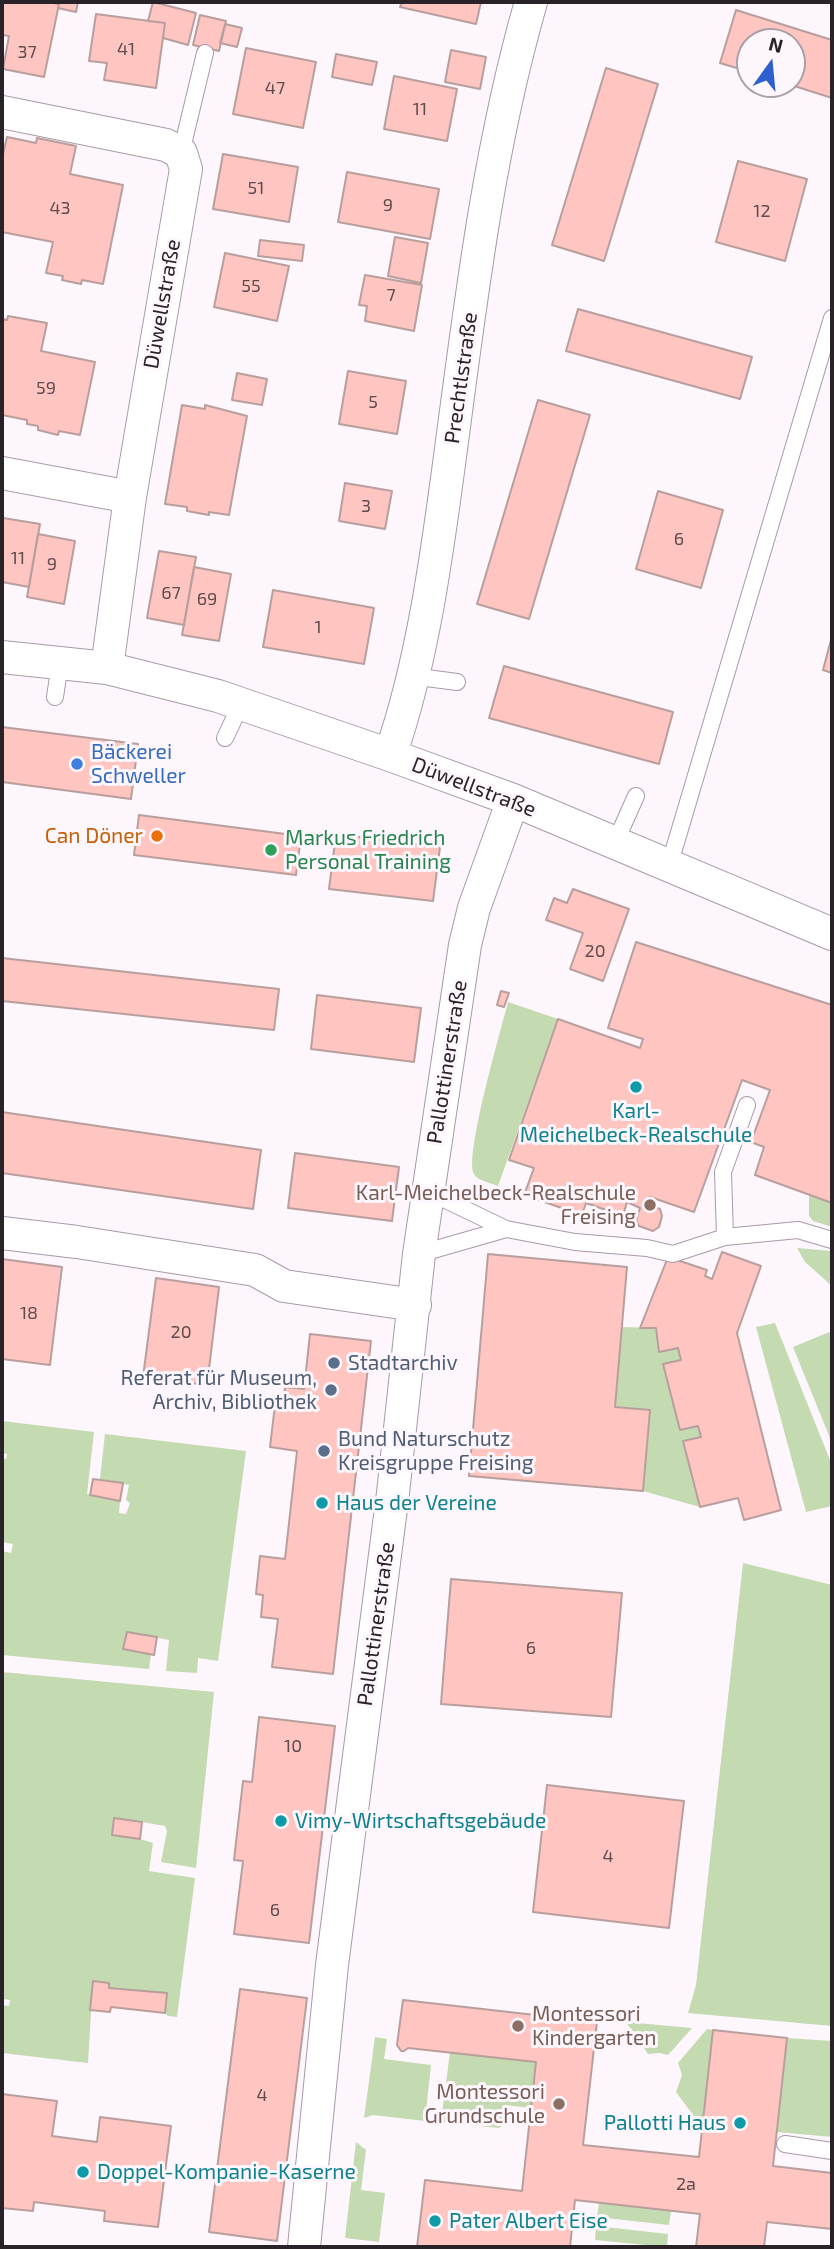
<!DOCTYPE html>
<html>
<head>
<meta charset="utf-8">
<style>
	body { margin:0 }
	#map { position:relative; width:834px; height:2249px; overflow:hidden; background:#fdf6fd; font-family:"Exo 2",sans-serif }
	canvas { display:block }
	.frame { position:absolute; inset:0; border:4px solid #292329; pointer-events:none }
	.north { position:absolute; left:736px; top:28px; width:70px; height:70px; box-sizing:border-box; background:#fdf6fd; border:2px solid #a8a2a8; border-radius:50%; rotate:15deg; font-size:19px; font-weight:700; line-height:28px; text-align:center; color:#292329 }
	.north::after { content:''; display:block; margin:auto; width:24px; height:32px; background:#2e5fce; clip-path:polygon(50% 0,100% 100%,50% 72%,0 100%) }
</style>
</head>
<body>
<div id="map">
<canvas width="834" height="2249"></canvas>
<div class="frame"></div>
<div class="north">N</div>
</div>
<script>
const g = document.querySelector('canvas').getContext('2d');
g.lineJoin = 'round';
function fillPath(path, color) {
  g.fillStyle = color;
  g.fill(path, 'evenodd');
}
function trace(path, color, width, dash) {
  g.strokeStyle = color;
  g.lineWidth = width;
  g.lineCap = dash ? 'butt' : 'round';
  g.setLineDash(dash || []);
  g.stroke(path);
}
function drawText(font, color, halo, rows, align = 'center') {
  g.font = font + ' "Exo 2",sans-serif';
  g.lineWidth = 6;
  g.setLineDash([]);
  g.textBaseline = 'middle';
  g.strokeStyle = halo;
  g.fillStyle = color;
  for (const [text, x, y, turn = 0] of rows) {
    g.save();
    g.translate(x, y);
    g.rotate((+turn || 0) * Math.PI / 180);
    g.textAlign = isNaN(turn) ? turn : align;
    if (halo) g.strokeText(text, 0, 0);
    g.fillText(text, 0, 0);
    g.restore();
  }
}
fillPath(new Path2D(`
	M508,1002L558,1019L498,1186C491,1183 478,1181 474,1174C464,1156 501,1030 508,1002Z
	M809,1194L832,1203V1227L813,1221L809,1216Z
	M797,1248L832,1251V1286L805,1262Z
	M775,1323L832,1465V1506L806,1512L756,1327Z
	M622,1327L656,1328L659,1352L678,1348L681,1360L663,1365L680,1430L698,1426L701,1437L683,1441L700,1507L643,1491L650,1411L615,1407Z
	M832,1331V1443L793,1347Z
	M2,1421L94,1432L87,1494L120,1501L119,1513L126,1514L130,1503L126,1500L129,1485L100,1479L105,1434L246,1451L218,1661L198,1658L197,1673L166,1671L169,1640L127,1632L124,1649L151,1654L149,1669L2,1655L4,1623L2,1622V1551L11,1553L13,1544L2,1542V1458L6,1459L7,1454L2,1453Z
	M743,1563L832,1585V2026L688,2013L696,1985Z
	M2,1672L214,1692L196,1868L161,1862L167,1831L165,1826L142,1822L112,1835L140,1839L153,1843L149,1871L195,1878L177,2017L168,2016L165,2013L166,1993L109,1988V1983L93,1981L88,2063L2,2053V2005L9,2006L10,2000L2,1999Z
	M626,2022L692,2028L668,2055L660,2053L648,2054Z
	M707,2029L713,2030L702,2127L676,2092L682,2075L678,2063Z
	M375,2037L387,2039L384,2059L431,2065L425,2121L373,2115L364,2118Z
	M787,2038L832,2041V2137L777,2132Z
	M450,2052L536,2062L531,2108L505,2105L502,2126L499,2128L441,2122Z
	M356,2142L366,2150L361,2190L385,2193L379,2242L345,2238Z
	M599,2203L671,2211L669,2225L597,2217Z
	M596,2226L668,2234L667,2247L595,2240Z`), '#c4dab0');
const building = new Path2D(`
	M2,2H47L59,4L44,77L3,69L9,36L2,35Z
	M49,2H78L76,12L58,8L59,4Z
	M153,2L196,13L188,45L163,38L165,23L148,21Z
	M402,2H481L476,24L400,7Z
	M736,10L832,40V98L788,84H792V42H750V72L720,63Z
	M96,14L165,23L156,88L104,80L107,63L89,61Z
	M200,15L226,21L219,51L193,45Z
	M225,24L242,28L237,47L220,43Z
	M246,48L316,62L303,128L233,114Z
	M451,50L486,57L480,89L445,82Z
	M336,54L377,62L372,85L332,77Z
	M606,68L658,84L604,261L552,245Z
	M394,76L457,89L447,141L384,129Z
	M7,137L36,143L37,138L76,146L70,174L123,185L103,284L82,280L81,284L62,280L63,276L46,273L53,242L2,232V158Z
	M223,154L298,167L289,222L213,209Z
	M738,161L807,179L785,261L716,242Z
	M347,172L439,189L430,239L338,222Z
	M395,237L428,243L421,283L388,276Z
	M260,240L304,245L302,261L258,256Z
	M225,253L289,266L277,321L214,307Z
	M365,275L422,285L414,331L365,321L367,306L359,305Z
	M578,309L752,357L740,399L566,351Z
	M8,316L47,323L41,351L95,362L80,435L59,431L58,435L38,430V426L27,424V420L2,415V319L7,320Z
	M348,371L406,381L397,434L339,424Z
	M237,373L267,379L262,405L232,400Z
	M538,400L590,415L529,619L477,604Z
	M182,405L205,409V405L247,416L229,515L209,512V515L187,511V507L165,504Z
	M345,483L392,491L385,529L339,521Z
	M658,491L723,510L701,588L636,569Z
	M3,518L40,524L29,587L2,582Z
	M38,534L75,541L64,604L27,597Z
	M159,551L196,557L184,625L147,618Z
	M194,567L231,574L219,641L182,635Z
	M273,590L374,608L364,664L263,647Z
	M832,636V673L823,670Z
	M504,666L673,712L659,764L489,718Z
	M2,727L138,744L131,799L2,782Z
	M139,815L301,836L296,875L134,855Z
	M336,834L440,847L433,901L329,889Z
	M573,889L629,909L603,981L570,969L583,933L546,920L554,898L567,903Z
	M636,942L832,1005V1203L755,1175L764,1147L751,1142L770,1090L742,1080L694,1212L650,1197L647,1204L660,1209L662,1216L659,1227L653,1231L639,1226L636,1220L640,1208L627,1202L623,1216L586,1203L582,1215L524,1195L534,1168L509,1160L558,1019L640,1048L643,1039L608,1028Z
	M2,958L279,989L274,1030L2,1001Z
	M501,991L509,993L504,1007L497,1005Z
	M317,995L421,1008L414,1062L311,1049Z
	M2,1112L261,1150L253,1209L2,1173Z
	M295,1153L399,1167L392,1221L288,1208Z
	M722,1252L761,1266L737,1333L781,1510L744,1520L738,1498L700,1507L683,1441L701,1437L698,1426L680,1430L663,1364L681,1360L678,1348L659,1352L656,1328H640L668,1257L707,1270L705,1276L712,1279Z
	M488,1254L627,1267L615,1407L650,1410L643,1491L469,1476Z
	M2,1259L62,1267L50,1365L2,1359Z
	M156,1278L219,1287L207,1385L143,1377Z
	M310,1334L371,1341L333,1674L272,1667L278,1619L261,1617L263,1595L256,1594L260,1556L285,1559L297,1451L270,1447L275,1405L283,1406L285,1387L304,1389Z
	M93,1479L123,1483L120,1501L90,1495Z
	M451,1579L622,1593L611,1717L441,1704Z
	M127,1632L157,1637L154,1655L123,1649Z
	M259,1717L335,1726L309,1943L234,1934L243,1861L234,1860L243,1781L252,1782Z
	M547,1785L684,1801L669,1928L533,1912Z
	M114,1818L142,1822L140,1839L112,1835Z
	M93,1981L109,1983V1988L167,1993L165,2013L111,2007L110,2012L90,2010Z
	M240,1989L307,1998L277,2241L209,2232Z
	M403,2000L597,2022L583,2145L699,2157L713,2030L787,2038L773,2166L832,2173V2229L767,2222L764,2247H696L700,2214L575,2200L570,2247H417L425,2180L522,2191L536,2062L408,2048L404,2051H401L397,2045Z
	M2,2094L57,2101L52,2136L97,2142L100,2117L171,2126L158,2227L104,2221L105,2211L34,2202L33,2211L2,2208Z`);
fillPath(building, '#ffc5c1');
trace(building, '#b89f9d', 2);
const lane = new Path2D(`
	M181,153L205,53
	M411,676L457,682
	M55,697L60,663
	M225,738L241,704
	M615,843L636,796
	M669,866L832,318
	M427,1191L506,1229
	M725,1237L723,1172L747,1105
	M419,1254L506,1229L575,1242L647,1248L673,1254L725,1237L798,1230L832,1240
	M785,2144L832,2151`);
const street = new Path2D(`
	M2,112L166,145L181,153L186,169L130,497L107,668
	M2,473L130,497
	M2,657L107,668L218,696L390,755L513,800L832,934
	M390,755C423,662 438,547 451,449C471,299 489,148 531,2
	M2,1233L77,1242L255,1270L284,1286L415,1305
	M304,2247L332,1965L393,1493L419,1254L465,945L474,908L513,800`);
trace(lane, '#a999a9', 18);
trace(street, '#a999a9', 34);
trace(lane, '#fff', 16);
trace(street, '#fff', 32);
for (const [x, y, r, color] of [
	[77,764,7,"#3f7fe0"],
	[157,836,7,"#e8710a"],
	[271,850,7,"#2e9e5b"],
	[636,1087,7,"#0f9aa8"],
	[650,1205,7,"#8d6e63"],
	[334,1363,7,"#5c6f8a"],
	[331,1390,7,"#5c6f8a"],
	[324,1451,7,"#5c6f8a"],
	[322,1503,7,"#0f9aa8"],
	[281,1821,7,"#0f9aa8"],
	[518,2026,7,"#8d6e63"],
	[559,2104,7,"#8d6e63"],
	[740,2123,7,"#0f9aa8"],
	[83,2172,7,"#0f9aa8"],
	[435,2221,7,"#0f9aa8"]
]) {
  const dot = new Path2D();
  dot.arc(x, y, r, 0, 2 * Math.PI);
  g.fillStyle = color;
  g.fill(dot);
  trace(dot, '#fdf6fd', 2.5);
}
drawText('18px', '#5e4c4f', null, [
	["41",126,49],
	["37",27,52],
	["47",275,88],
	["11",420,109],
	["51",256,188],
	["9",388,205],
	["43",60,208],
	["12",762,211],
	["55",251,286],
	["7",391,295],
	["59",46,388],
	["5",373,402],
	["3",366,506],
	["6",679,539],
	["11",18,558],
	["9",52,564],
	["67",171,593],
	["69",207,599],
	["1",318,627],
	["20",595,951],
	["18",29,1313],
	["20",181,1332],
	["6",531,1648],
	["10",293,1746],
	["4",608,1856],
	["6",275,1910],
	["4",262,2095],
	["2a",686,2184]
]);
drawText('21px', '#292329', '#fdf6fd', [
	["Düwellstraße",162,304,-80],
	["Prechtlstraße",461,378,-82],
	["Düwellstraße",474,787,21],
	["Pallottinerstraße",447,1062,-81],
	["Pallottinerstraße",376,1624,-82]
]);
drawText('21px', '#366cbe', '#fdf6fd', [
	["Bäckerei",91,752],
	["Schweller",91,776]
], 'left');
drawText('21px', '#c56008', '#fdf6fd', [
	["Can Döner",143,836]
], 'right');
drawText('21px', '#27864d', '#fdf6fd', [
	["Markus Friedrich",285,838],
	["Personal Training",285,862]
], 'left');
drawText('21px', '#0d838f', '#fdf6fd', [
	["Karl-",636,1111,"center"],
	["Meichelbeck-Realschule",636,1135,"center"],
	["Haus der Vereine",336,1503],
	["Vimy-Wirtschaftsgebäude",295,1821],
	["Pallotti Haus",726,2123,"right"],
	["Doppel-Kompanie-Kaserne",97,2172],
	["Pater Albert Eise",449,2221]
], 'left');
drawText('21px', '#785e54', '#fdf6fd', [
	["Karl-Meichelbeck-Realschule",636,1193],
	["Freising",636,1217],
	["Montessori",532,2014,"left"],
	["Kindergarten",532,2038,"left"],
	["Montessori",545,2092],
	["Grundschule",545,2116]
], 'right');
drawText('21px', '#4e5e75', '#fdf6fd', [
	["Stadtarchiv",348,1363],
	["Referat für Museum,",317,1378,"right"],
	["Archiv, Bibliothek",317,1402,"right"],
	["Bund Naturschutz",338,1439],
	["Kreisgruppe Freising",338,1463]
], 'left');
</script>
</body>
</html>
